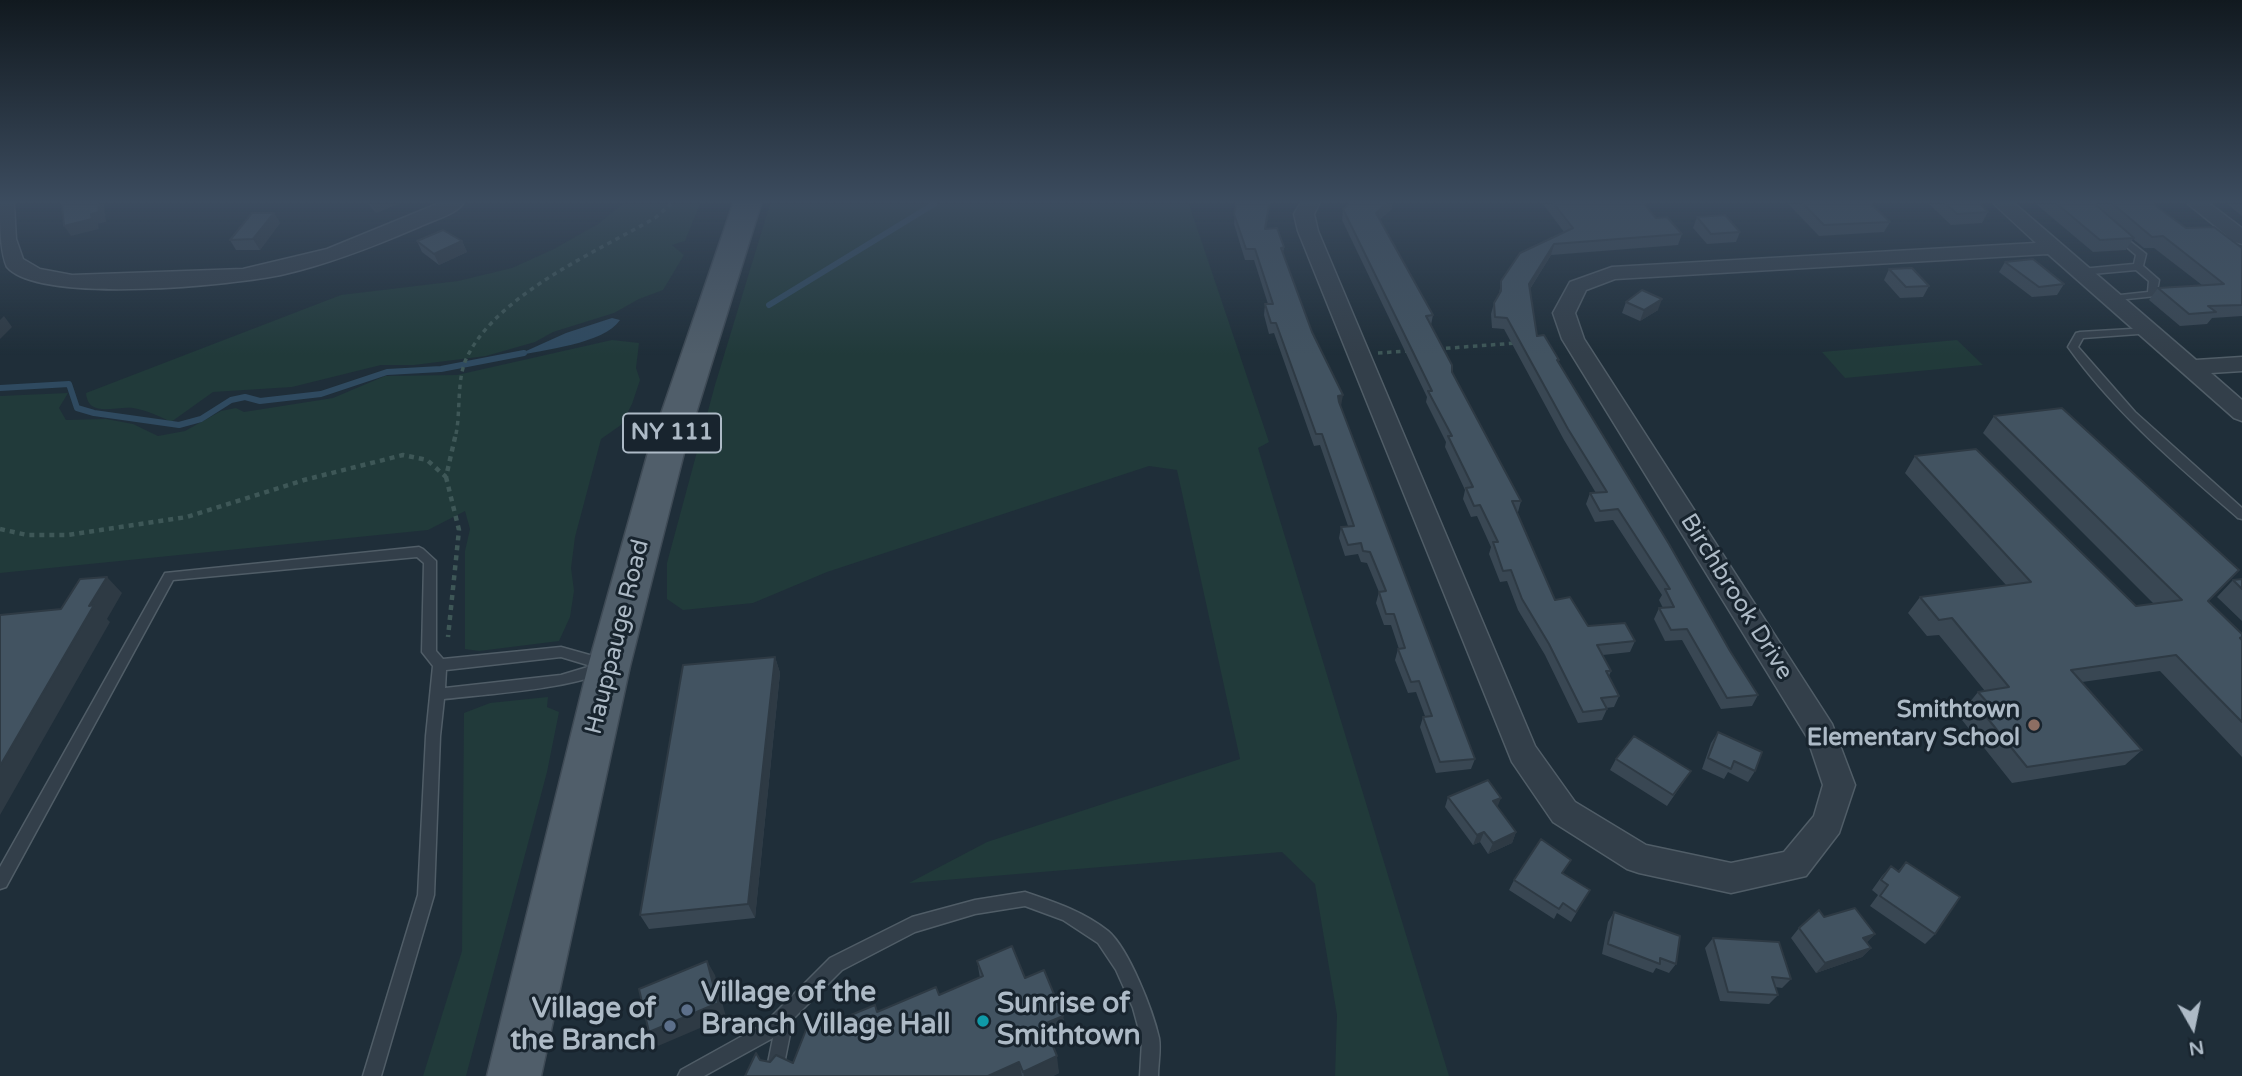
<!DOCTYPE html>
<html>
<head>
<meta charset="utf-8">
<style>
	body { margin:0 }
	#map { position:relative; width:2242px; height:1076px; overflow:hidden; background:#1f2e39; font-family:"Varela Round",sans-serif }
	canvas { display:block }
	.north { position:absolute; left:2158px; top:992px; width:70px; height:70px; -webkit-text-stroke:5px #18242e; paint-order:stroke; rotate:171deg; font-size:19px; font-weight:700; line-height:28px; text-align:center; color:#adbac6 }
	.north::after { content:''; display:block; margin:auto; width:24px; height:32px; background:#adbac6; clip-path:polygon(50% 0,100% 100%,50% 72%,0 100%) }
</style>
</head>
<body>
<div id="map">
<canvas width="2242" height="1076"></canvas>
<div class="north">N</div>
</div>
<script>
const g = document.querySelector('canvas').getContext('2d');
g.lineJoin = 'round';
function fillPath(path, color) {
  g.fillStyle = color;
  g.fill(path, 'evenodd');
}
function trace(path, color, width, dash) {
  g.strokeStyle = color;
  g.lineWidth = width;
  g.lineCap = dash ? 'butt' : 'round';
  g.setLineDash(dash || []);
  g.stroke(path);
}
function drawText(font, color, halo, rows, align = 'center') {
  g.font = font + ' "Varela Round",sans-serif';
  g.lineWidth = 6;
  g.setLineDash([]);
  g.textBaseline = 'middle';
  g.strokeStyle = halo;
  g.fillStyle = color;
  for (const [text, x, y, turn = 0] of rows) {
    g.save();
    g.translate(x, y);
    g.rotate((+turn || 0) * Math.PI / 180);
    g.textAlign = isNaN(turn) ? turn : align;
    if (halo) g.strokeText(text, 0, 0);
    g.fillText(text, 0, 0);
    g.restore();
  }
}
fillPath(new Path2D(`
	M623,204H700L685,241L672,245L684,255L663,290L639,299L614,313L553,332L535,342L486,356L414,365H381L292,387L213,392L171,422C159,416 146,410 133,408C115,406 88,418 86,393L341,295L458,281L512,268L554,249L598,224Z
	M770,204H1189L1269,442L1258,448L1449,1076H1335L1337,1015L1315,884L1282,852L909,883L987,842L1240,759L1177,470L1149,466L827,572L753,603L683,610L667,599V563L715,385Z
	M612,340L639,343L636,368L640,380L632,404L621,425L601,439L575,537L571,568L574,591L570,617L559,641L479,651L465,649V551L470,529L465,511L428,530L0,573V396L68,393L59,408L66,420L106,419L133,424L158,436L185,431L221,411L236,408L244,412L333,398L385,376L457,375Z
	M1957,340L1983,365L1845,378L1822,352Z
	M548,697L547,707L559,712L547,772L466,1076H423L462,951L464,713L490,703Z`), '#213a3a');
fillPath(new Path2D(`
	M612,318L620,320C604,344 542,350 515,356L566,333Z`), '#2f4a60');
trace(new Path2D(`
	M769,305L934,204
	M0,388L69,384L77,408L94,413L179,425L201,419L231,400L245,397L260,401L321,394L387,372L441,369L524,353`), '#2f4a60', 6);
const service = new Path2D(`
	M2117,231L2146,254L2143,266L2159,280L2156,296L2107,301L2106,299L2111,296L2148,292L2149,281L2136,270L2081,275L2076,272L2081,269L2134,264L2136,255L2114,236L2112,234Z
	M2148,328L2153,331L2152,333L2083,338L2078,347L2135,412L2242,508V519L2238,518C2177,465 2115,413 2068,347L2076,333L2080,332Z
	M419,547L423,549L436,561V651L443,659L561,647L611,661L613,665C595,688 477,695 444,699L440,736L434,895L381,1076H363L418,895L426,736L433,666L422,652L424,563L417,557L173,580L6,887L0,889V867L165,573ZM561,657L591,666L561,675L445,688L446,670Z
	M1025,892C1054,902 1083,911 1108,931C1129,949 1153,1011 1159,1038C1161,1050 1158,1064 1158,1076H1140L1142,1041L1133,1008L1116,970L1098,943L1063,920L1025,906L975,914L915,932L842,970L793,1019L782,1074L778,1076L770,1074L767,1068L773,1038L704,1076H678L681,1070L764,1024L830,958L912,917L975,900Z`);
const minor = new Path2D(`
	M0,204H14L16,239L23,259L40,269L72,275L243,269L327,249L437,204H463C454,215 434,220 421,226C377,245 332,263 285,274C237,285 40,305 7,267C0,252 0,223 0,204Z
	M1300,204H1319L1314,214L1318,231L1535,746L1575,802L1646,845L1731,863L1784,852L1814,816L1823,785L1807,737L1562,339L1553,313L1570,282L1612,267L2036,243L1994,204H2015L2196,360L2242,357V371L2211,373L2242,400V421L2234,418L2048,254L1615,279L1586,290L1575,313L1584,339L1832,724L1855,785L1839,833L1806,876L1731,893L1639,873L1627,869L1553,822L1512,762L1298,231L1294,214Z
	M2188,204H2210L2242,228V244L2235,242Z`);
const primary = new Path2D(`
	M733,204H761L685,449L630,666L541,1076H487L588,666L649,449Z`);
trace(service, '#505d67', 3);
trace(minor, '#505d67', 3);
trace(primary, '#3f4b56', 3);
trace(new Path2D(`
	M1437,349L1516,343
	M1378,353L1408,351
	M456,434C461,410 456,377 468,355C500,293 596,252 655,218L671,204`), '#3e5757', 3.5, [4.5, 4.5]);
trace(new Path2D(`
	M446,477L459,530L448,637
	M0,529L27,535H68L187,517L304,480L403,455L427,460L446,477L456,433`), '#3e5757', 4.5, [5, 5]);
fillPath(service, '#333f4a');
fillPath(minor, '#333f4a');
fillPath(primary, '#505e6a');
fillPath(new Path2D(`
	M368,204H398L376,213Z
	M1236,204H1270L1266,229L1284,247L1283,253L1312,332L1475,759L1471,769L1436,773L1420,727L1423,717L1425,716L1416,692L1408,693L1395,660L1398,649H1399L1391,625H1384L1376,603L1379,592L1367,563L1361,562L1358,554L1345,556L1339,538L1341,527L1348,526L1320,445L1314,446L1274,333L1269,334L1264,315L1265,304H1268L1254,260H1245L1234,224Z
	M1543,204H1644L1656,218L1682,234L1678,245L1551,255L1530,289L1537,336L1559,360L1558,363L1730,651L1758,695L1752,706L1721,709L1682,640L1665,641L1654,619L1659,608H1663L1659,600L1662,595L1613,520L1595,522L1586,504L1590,493H1596L1564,440L1504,329L1492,328L1491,314L1494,303L1499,295L1501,281L1564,232Z
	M1788,204H1871L1890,222L1884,232L1819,236Z
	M1929,204H1980L1988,212L1982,223L1951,225Z
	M2036,204H2153L2186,228L2242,248V316L2212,318L2207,324L2180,326L2149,300L2158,288L2202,285L2154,248H2144L2133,239L2126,250L2093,252Z
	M2227,204H2242V216Z
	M1343,209H1392L1380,219L1433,315L1431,325L1452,372L1521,501L1518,512H1517L1555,600L1588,626L1635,641L1630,652L1603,655L1611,671L1609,676L1619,696L1614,707L1606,708L1607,709L1602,720L1578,723L1545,655L1518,610L1507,581L1500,582L1489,554L1491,547L1477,516L1471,517L1463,499L1465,490L1445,447L1446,442L1426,402L1427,397L1342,220Z
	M274,213L280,223L260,250H236L230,240Z
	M1697,217L1740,232L1736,242L1707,244L1693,228Z
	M417,241H462L467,252L439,265L422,252Z
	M2005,262L2064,284L2057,295L2032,297L1999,272Z
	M1889,269L1929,286L1923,297L1900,298L1884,280Z
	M1626,302L1658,310L1640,321L1622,313Z
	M1994,416L2208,601L2242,634V757L2160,671L2082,682L2142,750L2125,765L2012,783L1962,720L1969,713L1965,708L1978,692L1985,691L1939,635L1927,636L1908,613L1920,597L2006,585L1905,473L1915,456L2136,606L2154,604L1983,433Z
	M2242,579V621L2217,597L2233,580Z
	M775,657L780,673L755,918L649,929L640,915Z
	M1718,732L1755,771L1748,782L1728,772L1724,779L1702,769L1711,743Z
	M1616,759L1691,771L1667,806L1610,770Z
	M1448,797L1497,807L1516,832L1512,843L1488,854L1480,842L1473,845L1445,807Z
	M1906,862L1935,934L1925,944L1870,906L1878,895L1872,890L1882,876L1891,866L1898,871Z
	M1563,873L1590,890L1571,922L1557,913L1554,919L1509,890L1514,880Z
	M1614,912L1676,964L1669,973L1656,968L1653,973L1602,954L1608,922Z
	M1824,917L1875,934L1867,942L1871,948L1862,957L1816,973L1791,938L1799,928Z
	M1713,938L1791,979L1782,988L1775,987L1778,995L1769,1004L1720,1001L1705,948Z
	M977,961L1025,978L1063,1016L1065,1033L1051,1040L1059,1073L1053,1076H745L760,1060L793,1063L839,1020L877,1012L939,995L980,978Z`), '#394753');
fillPath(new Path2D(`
	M98,204H104L106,222L98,224L99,229L71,236L64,226Z
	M372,204H398L376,213Z
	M1386,204H1393L1392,209L1374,223L1376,213Z
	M274,213L280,223L260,250L253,239Z
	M462,241L467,252L439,265L434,254Z
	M1554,244L1551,255L1526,295L1529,284Z
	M1662,299L1658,310L1640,321L1644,310Z
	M4,316L12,327L0,339V320Z
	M1343,395L1341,406L1336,408L1338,396Z
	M107,577L122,593L107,619L110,622L0,815V766L89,606Z
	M775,657L780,673L755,918L748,904Z
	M1501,798L1497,808L1493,801Z
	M1484,832L1480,842L1473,845L1477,835Z
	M1516,832L1512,843L1488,854L1493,843Z
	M1875,934L1865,944L1863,938Z
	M1871,948L1862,957L1816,973L1825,963Z
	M707,961L715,975L726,1017L658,1046L649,1032Z
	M1063,1016L1065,1033L1046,1042L1044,1024Z
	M1057,1056L1059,1073L1053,1076H1024L1023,1072Z
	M1019,1062L1022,1076H988Z`), '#2e3a44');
const building = new Path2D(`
	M62,204H98L99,212L91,214L92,219L64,226Z
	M1236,204H1269L1265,229L1277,228L1284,247L1281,248L1312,332L1343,395L1338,396L1339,402L1475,759L1440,762L1423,717L1432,716L1419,681L1411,682L1398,649L1405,648L1394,614H1386L1379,592L1386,591L1370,552L1363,551L1361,543L1348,545L1341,527L1354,526L1322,434H1316L1276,323H1271L1265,304H1273L1255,249H1246L1234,214Z
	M1349,204H1386L1376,213L1433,315L1426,316L1452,365V372L1521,501H1512L1555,600L1570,597L1588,626L1625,623L1635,641L1597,645L1611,671H1606L1619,696L1601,698L1607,709L1583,712L1549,644L1522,599L1511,570L1503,571L1493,542H1498L1480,505L1474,506L1466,488L1473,487L1448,436H1452L1428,391H1432L1343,209Z
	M1554,204H1644L1656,218L1667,217L1682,234L1554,244L1529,284L1537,336L1544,335L1559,360H1557L1669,544L1730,651L1758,695L1727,698L1687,629L1671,630L1659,608L1674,607L1665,589H1670L1618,509L1600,511L1590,493L1607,492L1568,429L1507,318L1495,317L1494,303L1501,291V281L1520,253L1573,228Z
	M1803,204H1871L1890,222L1824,225Z
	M1946,204H1980L1988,212L1957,214Z
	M2057,204H2095L2134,238L2100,240Z
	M2113,204H2153L2186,228L2214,227L2242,248V305L2208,306L2216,312L2189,314L2158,288L2224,284L2163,236L2152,237Z
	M252,213H274L253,239L230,240Z
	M1725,215L1740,232L1711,234L1697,217Z
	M443,230L462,241L434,254L417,241Z
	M2033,259L2064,284L2039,287L2005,262Z
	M1912,268L1929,286L1906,287L1889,269Z
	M1642,290L1662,299L1644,310L1626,302Z
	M2062,408L2239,570L2208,601L2242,634V637L2240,638L2242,640V722L2176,655L2071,670L2142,750L2027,767L1976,704L1987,702L1978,692L2009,687L1952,618L1939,620L1920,597L2031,582L1915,456L1976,449L2136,606L2182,600L1994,416Z
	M107,577L89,606L94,605L0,766V615L61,609L80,579Z
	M2242,579V589L2233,580Z
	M775,657L748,904L640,915L683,665Z
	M1718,732L1762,752L1755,771L1734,761L1731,769L1708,758Z
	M1634,736L1691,771L1673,795L1616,759Z
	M1488,780L1501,798L1493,801L1516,832L1493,843L1484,832L1477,835L1448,797Z
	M1541,839L1571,860L1562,873L1590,890L1576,912L1563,903L1559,909L1514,880Z
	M1906,862L1960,897L1935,934L1880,896L1888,885L1881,880L1891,866L1899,872Z
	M1855,908L1875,934L1863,938L1871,948L1825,963L1799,928L1819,910L1824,917Z
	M1614,912L1680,936L1676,964L1660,958V964L1608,944Z
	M1713,938L1779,942L1791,979L1772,977L1778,995L1728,992Z
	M1012,946L1025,978L1044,970L1063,1016L1044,1024L1057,1056L1023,1072L1019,1062L988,1076H745L756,1053L760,1060L770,1062L776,1055L793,1063L806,1030L832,1018L839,1020L875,1005L877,1012L936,987L939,995L983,976L977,961Z
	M707,961L718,1003L649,1032L639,989Z`);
fillPath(building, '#425361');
trace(building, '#2e3a44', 2);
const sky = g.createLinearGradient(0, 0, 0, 355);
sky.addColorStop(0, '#11191f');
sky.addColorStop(0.57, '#3c4c5f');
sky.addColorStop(1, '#3c4c5f00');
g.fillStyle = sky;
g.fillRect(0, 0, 2242, 355);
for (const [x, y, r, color] of [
	[2034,725,7,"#8d6e63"],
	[687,1010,7,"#5c6f8a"],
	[983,1021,7,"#0f9aa8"],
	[670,1026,7,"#5c6f8a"]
]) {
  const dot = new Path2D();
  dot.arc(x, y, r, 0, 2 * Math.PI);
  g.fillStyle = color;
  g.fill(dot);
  trace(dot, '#18242e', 2.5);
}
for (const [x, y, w] of [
	[672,433,98]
]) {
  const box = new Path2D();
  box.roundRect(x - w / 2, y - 19.5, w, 39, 5);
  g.fillStyle = '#18242e';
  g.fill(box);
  trace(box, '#adbac6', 2);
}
drawText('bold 23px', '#adbac6', null, [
	["NY 111",672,433]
]);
drawText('24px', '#adbac6', '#18242e', [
	["Birchbrook Drive",1736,597,58],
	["Hauppauge Road",618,637,-76]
]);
drawText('bold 24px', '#adbac6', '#18242e', [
	["Smithtown",2020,711],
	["Elementary School",2020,739]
], 'right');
drawText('bold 28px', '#adbac6', '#18242e', [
	["Village of the",701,994],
	["Branch Village Hall",701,1026],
	["Sunrise of",997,1005],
	["Smithtown",997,1037],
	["Village of",656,1010,"right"],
	["the Branch",656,1042,"right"]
], 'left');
</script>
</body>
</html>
